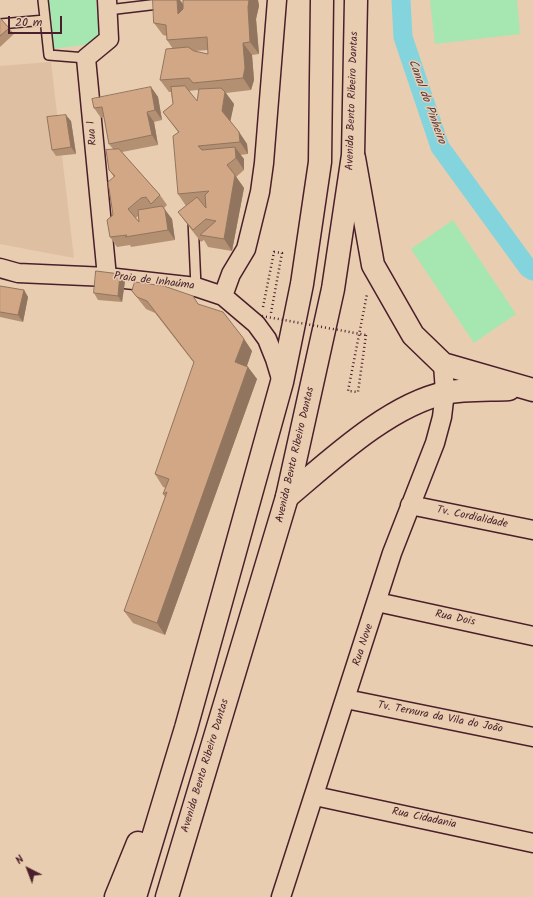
<!DOCTYPE html>
<html>
<head>
<meta charset="utf-8">
<style>
	body { margin:0 }
	#map { position:relative; width:533px; height:897px; overflow:hidden; background:#e8cdb0; font-family:Kalam,sans-serif }
	canvas { display:block }
	.north { position:absolute; left:8px; top:849px; width:40px; height:40px; -webkit-text-stroke:3px #e8cdb0; paint-order:stroke; rotate:318deg; font-size:11px; font-weight:700; line-height:16px; text-align:center; color:#4a1f2b }
	.north::after { content:''; display:block; margin:auto; width:14px; height:18px; background:#4a1f2b; clip-path:polygon(50% 0,100% 100%,50% 72%,0 100%) }
	.scale { position:absolute; left:8px; top:16px; width:54px; height:18px; box-sizing:border-box; border:2px solid #4a1f2b; border-top:0; padding-left:5px; font-size:12px; line-height:14px; white-space:nowrap; color:#4a1f2b; -webkit-text-stroke:3px #e8cdb0; paint-order:stroke }
</style>
</head>
<body>
<div id="map">
<canvas width="533" height="897"></canvas>
<div class="north">N</div>
<div class="scale">20 m</div>
</div>
<script>
const g = document.querySelector('canvas').getContext('2d');
g.lineJoin = 'round';
function fillPath(path, color) {
  g.fillStyle = color;
  g.fill(path, 'evenodd');
}
function trace(path, color, width, dash) {
  g.strokeStyle = color;
  g.lineWidth = width;
  g.lineCap = dash ? 'butt' : 'round';
  g.setLineDash(dash || []);
  g.stroke(path);
}
function drawText(font, color, halo, rows, align = 'center') {
  g.font = font + ' Kalam,sans-serif';
  g.lineWidth = 3;
  g.setLineDash([]);
  g.textBaseline = 'middle';
  g.strokeStyle = halo;
  g.fillStyle = color;
  for (const [text, x, y, turn = 0] of rows) {
    g.save();
    g.translate(x, y);
    g.rotate((+turn || 0) * Math.PI / 180);
    g.textAlign = isNaN(turn) ? turn : align;
    if (halo) g.strokeText(text, 0, 0);
    g.fillText(text, 0, 0);
    g.restore();
  }
}
fillPath(new Path2D(`
	M51,62L74,258L0,244V66Z`), '#debfa1');
fillPath(new Path2D(`
	M46,0H96L100,43L52,49Z
	M430,0H517L520,34L435,44Z
	M453,220L516,314L474,343L411,249Z`), '#a6e7b1');
trace(new Path2D(`
	M401,0L403,37L440,147L528,268L533,271`), '#83d4dc', 19);
const lane = new Path2D(`
	M43,0L49,55L86,58
	M108,10L192,0
	M0,24L45,20
	M193,220L196,287`);
const street = new Path2D(`
	M0,268L18,273L107,277L196,287L223,296L256,324L267,339L275,359L282,382
	M107,277L86,58L109,39L107,0
	M223,296L231,274L246,249L260,192L264,163L277,0
	M410,505L533,530
	M377,602L533,636
	M346,699L533,737
	M315,796L533,843
	M281,897L392,553L435,443L442,417L445,392L443,364`);
const secondary = new Path2D(`
	M354,158L373,265L413,335L443,364L533,390
	M287,497C330,461 389,405 445,393C463,389 490,390 509,389`);
const highway = new Path2D(`
	M116,897L138,843
	M135,897L186,728L282,382L302,284L320,162L322,0
	M167,897L287,497L333,289L353,155L356,0`);
trace(lane, '#4a1f2b', 12);
trace(street, '#4a1f2b', 21);
trace(secondary, '#4a1f2b', 25);
trace(highway, '#4a1f2b', 25);
trace(new Path2D(`
	M263,307L274,252L282,253L271,313
	M366,335L358,392L348,391L367,294`), '#4a1f2b', 2.5, [1, 3]);
trace(lane, '#e8cdb0', 9);
trace(street, '#e8cdb0', 18);
trace(secondary, '#e8cdb0', 22);
trace(highway, '#e8cdb0', 22);
trace(new Path2D(`
	M262,316L366,335`), '#4a1f2b', 2.5, [1, 3]);
fillPath(new Path2D(`
	M183,0H258L259,6L256,19L259,54L252,55L254,80L251,90L226,93L234,104L230,121L239,132L247,144L248,154L240,155L244,159V170L236,177L244,188L232,251L208,247L204,240L201,242L187,224L178,212L186,206L178,194V132L163,112L173,104L171,92H169L160,80L173,49L167,40V36L163,35L154,23L183,5ZM208,50V54L195,51ZM197,90L199,91L197,101L189,91Z
	M0,18L9,28L14,34L0,47Z
	M151,87L158,97L162,120L154,122L158,145L122,152L160,195L167,205L164,208L172,219L175,240L131,247L130,245L117,247L110,237L113,215L114,177L109,170L113,149L109,144L104,117L101,118L94,108ZM138,216L139,222L136,218Z
	M71,121L76,154L56,156L52,150Z
	M120,274L125,281L122,302L98,300L94,293Z
	M0,286L24,290L28,297L23,322L0,317Z
	M132,291L198,304L244,339L252,351L247,366L257,379L165,635L133,623L124,611L165,497L163,494L166,488L163,487L155,474L194,363L155,313L146,309Z`), '#b49073');
fillPath(new Path2D(`
	M177,0H180L186,8L178,14Z
	M249,0H258L259,6L256,19L259,54L250,42L248,7Z
	M243,43L252,55L254,80L251,90L243,78Z
	M151,87L158,97L162,120L155,110Z
	M225,92L234,104L230,123L222,111Z
	M147,112L154,122L158,145L152,135Z
	M66,115L71,121L76,154L71,147Z
	M239,132L247,144L248,154L240,142Z
	M235,147L244,159V170L236,158Z
	M235,175L244,188L232,251L224,239Z
	M165,210L172,219L175,240L168,230Z
	M120,274L125,281L122,302L118,296Z
	M24,290L28,297L23,322L18,315Z
	M244,339L252,351L244,374L235,362Z
	M248,367L257,379L165,635L157,623Z`), '#92755e');
const building = new Path2D(`
	M153,0H177L178,14L183,9V0H249L248,7L250,42L243,43L245,68L243,78L193,83L189,78L160,80L166,49L188,47L194,51L208,54L207,37L167,40L166,25L154,23Z
	M0,18L9,28L0,36Z
	M185,86L197,101L199,89L221,88L225,92L222,111L239,132L240,142L198,146L202,150L235,147L236,158L227,165L235,175L224,239L200,235L216,221L206,219L193,230L178,212L197,197L206,208L205,195L209,191L178,194L173,136L179,132L163,112L173,104L171,87Z
	M151,87L155,110L147,112L152,135L109,144L102,107L94,108L92,99Z
	M66,115L71,147L52,150L47,117Z
	M119,149L160,195L151,204L146,197L141,198L128,209L139,222L138,210L162,206L165,210L168,230L125,237L127,235L110,237L107,220L113,215L108,182L115,176L109,170L106,150Z
	M96,271L120,274L118,296L94,293Z
	M135,282L164,286L193,296L198,304L223,312L244,339L235,362L248,367L157,623L124,611L167,492L163,494L169,479L155,474L194,362L147,301L137,297L132,291Z
	M0,286L24,290L18,315L0,312Z`);
fillPath(building, '#d1a786');
trace(building, '#92755e', 1);
drawText('11px', '#4a1f2b', '#e8cdb0', [
	["Avenida Bento Ribeiro Dantas",353,101,-88],
	["Rua 1",93,133,-95],
	["Praia de Inhaúma",154,282,7],
	["Avenida Bento Ribeiro Dantas",296,455,-77],
	["Tv. Cordialidade",472,518,12],
	["Rua Dois",455,619,12],
	["Rua Nove",364,645,-72],
	["Tv. Ternura da Vila do João",440,718,11],
	["Avenida Bento Ribeiro Dantas",206,766,-73],
	["Rua Cidadania",424,819,12]
]);
drawText('italic 12px', '#533a46', '#e8cdb0', [
	["Canal do Pinheiro",426,102,70]
]);
</script>
</body>
</html>
